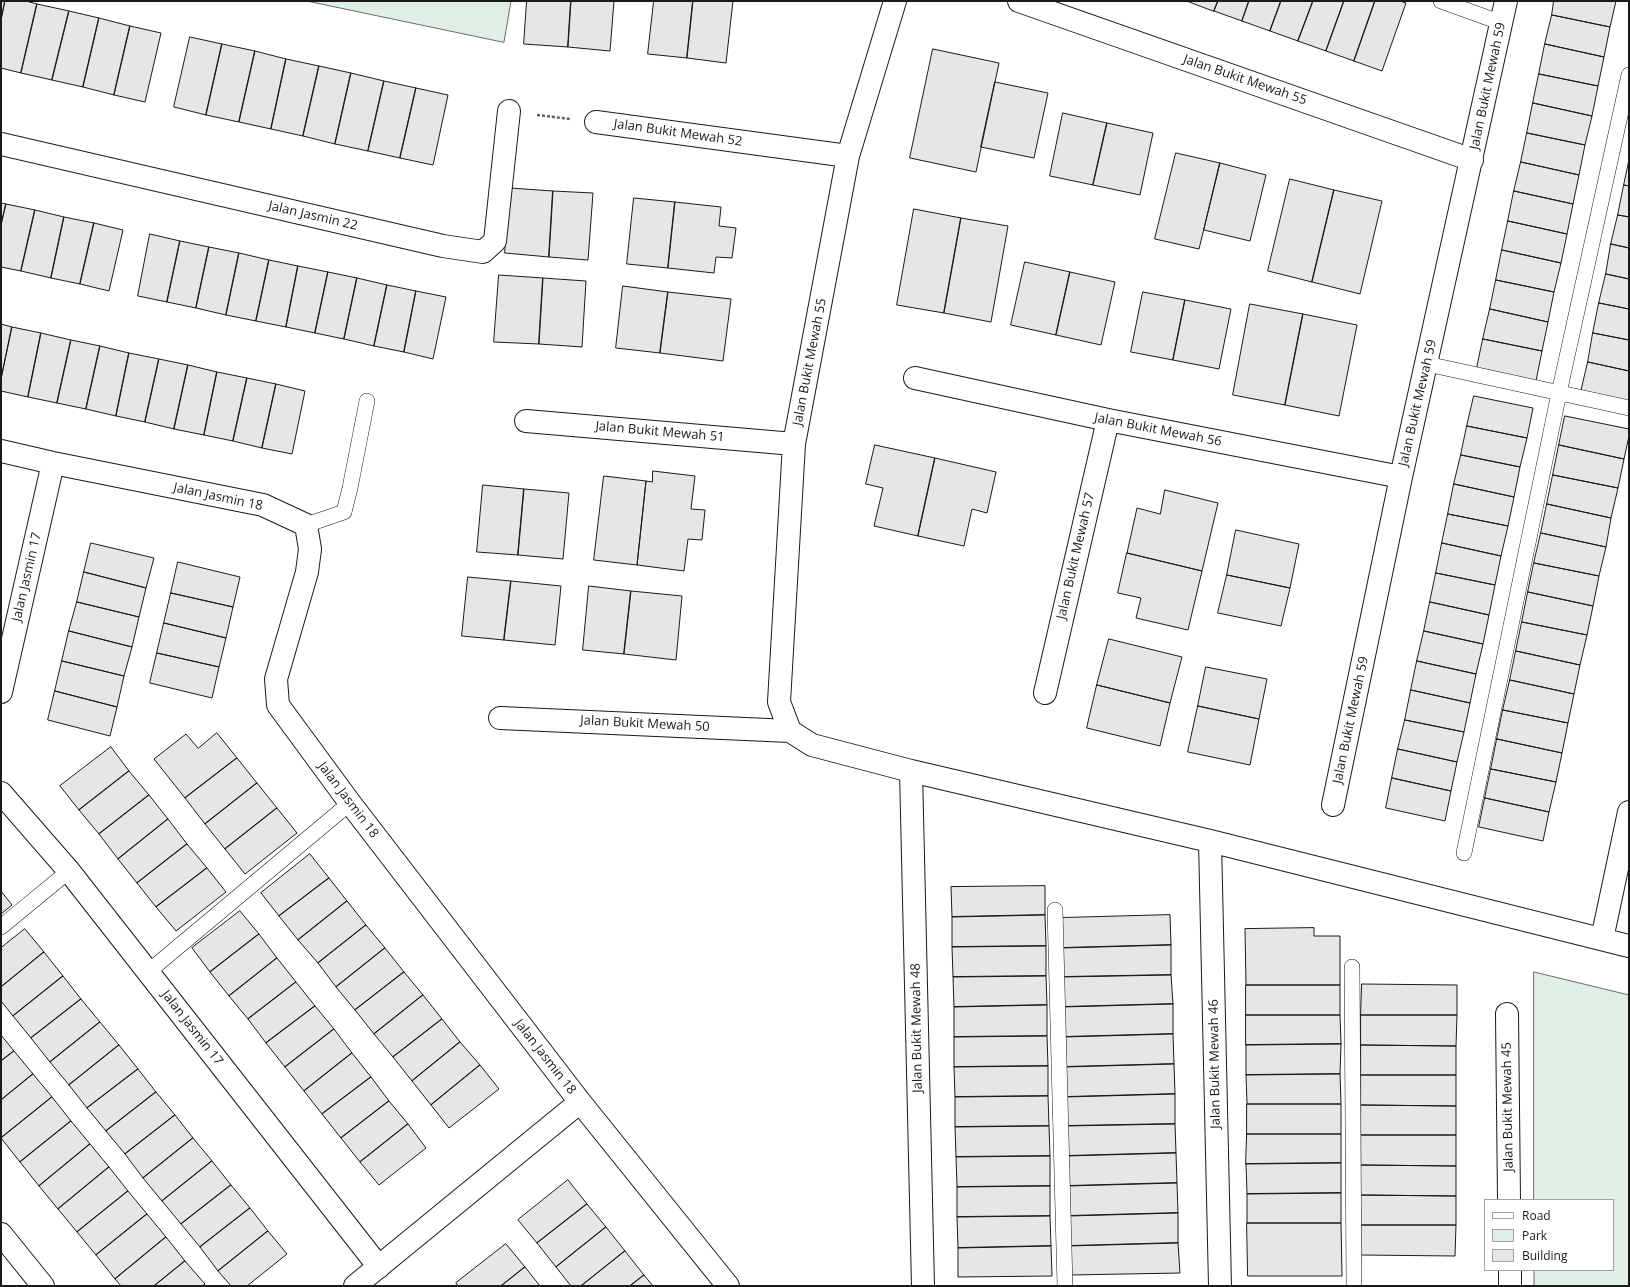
<!DOCTYPE html>
<html>
<head>
<meta charset="utf-8">
<style>
	body { margin:0 }
	#map { position:relative; width:1630px; height:1287px; overflow:hidden; background:#fff; font-family:"Open Sans",sans-serif }
	canvas { display:block }
	.frame { position:absolute; inset:0; border:2px solid #1a1a1a; pointer-events:none }
	.legend { position:absolute; left:1484px; top:1199px; width:130px; height:72px; box-sizing:border-box; background:#fff; border:1px solid #a3a3a3; margin:0; padding:5px 7px; list-style:none; font-size:12px; color:#1a1a1a }
	.legend li { display:flex; align-items:center; gap:8px; height:20px }
	.legend b { width:20px; border:1px solid #a3a3a3 }
</style>
</head>
<body>
<div id="map">
<canvas width="1630" height="1287"></canvas>
<div class="frame"></div>
<ul class="legend">
<li><b style="height:5px;background:#fff"></b>Road</li>
<li><b style="height:11px;background:#e0efe3"></b>Park</li>
<li><b style="height:11px;background:#e6e6e6"></b>Building</li>
</ul>
</div>
<script>
const g = document.querySelector('canvas').getContext('2d');
g.lineJoin = 'round';
function fillPath(path, color) {
  g.fillStyle = color;
  g.fill(path, 'evenodd');
}
function trace(path, color, width, dash) {
  g.strokeStyle = color;
  g.lineWidth = width;
  g.lineCap = dash ? 'butt' : 'round';
  g.setLineDash(dash || []);
  g.stroke(path);
}
function drawText(font, color, halo, rows, align = 'center') {
  g.font = font + ' "Open Sans",sans-serif';
  g.lineWidth = 3;
  g.setLineDash([]);
  g.textBaseline = 'middle';
  g.strokeStyle = halo;
  g.fillStyle = color;
  for (const [text, x, y, turn = 0] of rows) {
    g.save();
    g.translate(x, y);
    g.rotate((+turn || 0) * Math.PI / 180);
    g.textAlign = isNaN(turn) ? turn : align;
    if (halo) g.strokeText(text, 0, 0);
    g.fillText(text, 0, 0);
    g.restore();
  }
}
const green = new Path2D(`
	M307,1H511L504,42Z
	M1534,972L1629,995V1286H1534V1270H1613V1200H1534Z`);
fillPath(green, '#e0efe3');
trace(green, '#6a6a6a', 1);
const building = new Path2D(`
	M1,1H5L1,20Z
	M5,1H26L37,4L21,73L1,68V20Z
	M527,1H571L568,47L524,44Z
	M571,1H614L610,51L568,47Z
	M654,1H693L687,58L648,54Z
	M693,1H733L726,63L687,58Z
	M1187,1H1218L1214,11Z
	M1218,1H1249L1242,21L1214,11Z
	M1249,1H1281L1270,31L1242,21Z
	M1281,1H1313L1298,41L1270,31Z
	M1313,1H1344L1326,51L1298,41Z
	M1344,1H1375L1354,61L1326,51Z
	M1375,1H1400L1406,3L1382,71L1354,61Z
	M1554,1H1616L1610,27L1552,15Z
	M37,4L69,11L52,80L21,73Z
	M69,11L99,18L83,87L52,80Z
	M1552,15L1610,27L1604,57L1545,44Z
	M99,18L130,26L114,95L83,87Z
	M130,26L161,33L145,102L114,95Z
	M190,37L222,44L206,115L174,107Z
	M222,44L255,51L239,122L206,115Z
	M1545,44L1604,57L1598,86L1539,74Z
	M933,49L999,63L976,172L910,158Z
	M255,51L286,59L271,129L239,122Z
	M286,59L319,66L303,136L271,129Z
	M319,66L351,73L335,144L303,136Z
	M351,73L384,81L368,151L335,144Z
	M1539,74L1598,86L1592,116L1533,103Z
	M384,81L416,88L400,158L368,151Z
	M995,82L1048,93L1034,158L981,147Z
	M416,88L448,95L433,165L400,158Z
	M1533,103L1592,116L1585,145L1527,133Z
	M1063,113L1107,123L1093,185L1050,176Z
	M1107,123L1153,133L1140,195L1093,185Z
	M1527,133L1585,145L1579,175L1521,162Z
	M1176,153L1220,163L1199,249L1155,239Z
	M1629,160V186L1624,185Z
	M1521,162L1579,175L1573,204L1514,191Z
	M1220,163L1266,175L1250,241L1204,230Z
	M1290,179L1334,190L1312,282L1268,271Z
	M1624,185L1629,186V217L1618,215Z
	M510,188L553,191L549,257L505,253Z
	M1334,190L1382,201L1360,294L1312,282Z
	M553,191L593,193L588,260L549,257Z
	M1514,191L1573,204L1567,234L1508,221Z
	M634,198L675,202L668,268L627,264Z
	M675,202L721,207L719,226L736,228L732,258L716,257L714,273L668,268Z
	M1,203L6,204L1,225Z
	M6,204L35,210L21,271L1,267V225Z
	M914,209L961,218L944,313L897,305Z
	M35,210L64,217L51,278L21,271Z
	M1618,215L1629,217V248L1611,244Z
	M64,217L94,223L80,284L51,278Z
	M961,218L1008,226L991,322L944,313Z
	M1508,221L1567,234L1561,263L1502,250Z
	M94,223L123,230L109,291L80,284Z
	M150,234L180,241L167,302L138,296Z
	M180,241L209,247L196,308L167,302Z
	M1611,244L1629,248V279L1606,274Z
	M209,247L239,253L226,315L196,308Z
	M1502,250L1561,263L1554,292L1496,280Z
	M239,253L269,260L256,321L226,315Z
	M269,260L298,266L286,327L256,321Z
	M1025,262L1070,272L1056,335L1011,325Z
	M298,266L328,272L315,333L286,327Z
	M328,272L357,278L344,339L315,333Z
	M1070,272L1115,282L1101,345L1056,335Z
	M1606,274L1629,279V309L1599,303Z
	M499,275L543,278L539,344L494,342Z
	M357,278L387,285L374,346L344,339Z
	M543,278L586,281L582,347L539,344Z
	M1496,280L1554,292L1548,322L1490,309Z
	M387,285L416,291L404,352L374,346Z
	M623,286L668,292L660,353L616,348Z
	M416,291L446,297L433,359L404,352Z
	M668,292L731,299L723,361L660,353Z
	M1143,292L1185,300L1173,360L1131,352Z
	M1185,300L1231,309L1219,369L1173,360Z
	M1599,303L1629,309V340L1593,333Z
	M1250,304L1303,314L1285,405L1233,395Z
	M1490,309L1548,322L1542,351L1483,339Z
	M1303,314L1357,325L1339,416L1285,405Z
	M1,324L12,327L1,379Z
	M12,327L41,333L28,397L1,391V379Z
	M41,333L71,340L57,403L28,397Z
	M1593,333L1629,340V371L1588,362Z
	M1483,339L1542,351L1536,381L1477,368Z
	M71,340L100,346L86,409L57,403Z
	M100,346L129,353L116,416L86,409Z
	M129,353L159,359L145,422L116,416Z
	M159,359L188,365L174,429L145,422Z
	M1588,362L1629,371V402L1581,392Z
	M188,365L217,372L204,435L174,429Z
	M217,372L247,378L233,441L204,435Z
	M247,378L276,384L262,448L233,441Z
	M276,384L305,391L292,454L262,448Z
	M1474,396L1533,408L1527,438L1467,426Z
	M1565,416L1629,429V436L1624,459L1559,445Z
	M1467,426L1527,438L1520,467L1461,455Z
	M875,445L935,458L918,536L874,526L883,488L866,484Z
	M1559,445L1624,459L1618,488L1553,475Z
	M1461,455L1520,467L1514,497L1454,484Z
	M935,458L996,472L987,513L972,509L964,546L918,536Z
	M653,471L695,476L691,509L705,510L702,540L688,539L684,571L637,565L646,481L652,482Z
	M1553,475L1618,488L1611,518L1547,504Z
	M604,476L646,481L637,565L594,560Z
	M1454,484L1514,497L1508,526L1448,514Z
	M483,485L524,489L518,555L477,552Z
	M524,489L569,493L563,559L518,555Z
	M1165,490L1218,503L1202,571L1127,553L1137,508L1160,514Z
	M1547,504L1611,518L1606,547L1541,533Z
	M1448,514L1508,526L1501,556L1442,543Z
	M1236,530L1299,544L1290,588L1227,575Z
	M1541,533L1606,547L1599,576L1534,563Z
	M91,543L154,558L146,588L84,572Z
	M1442,543L1501,556L1495,585L1436,573Z
	M1127,553L1202,571L1188,630L1136,618L1141,598L1118,593Z
	M178,562L240,577L233,607L171,593Z
	M1534,563L1599,576L1593,606L1528,592Z
	M84,572L146,588L139,617L77,602Z
	M1436,573L1495,585L1489,615L1430,602Z
	M1227,575L1290,588L1281,626L1218,613Z
	M468,577L511,581L504,640L462,636Z
	M511,581L561,586L555,645L504,640Z
	M589,586L631,591L624,654L583,650Z
	M631,591L682,596L676,660L624,654Z
	M1528,592L1593,606L1587,635L1522,622Z
	M171,593L233,607L226,638L164,623Z
	M77,602L139,617L132,647L69,631Z
	M1430,602L1489,615L1483,644L1424,631Z
	M1522,622L1587,635L1580,665L1516,651Z
	M164,623L226,638L219,667L157,653Z
	M69,631L132,647L124,676L62,661Z
	M1424,631L1483,644L1476,674L1417,661Z
	M1109,639L1182,657L1170,703L1097,685Z
	M1516,651L1580,665L1574,694L1510,680Z
	M157,653L219,667L212,698L150,683Z
	M62,661L124,676L117,707L55,691Z
	M1417,661L1476,674L1470,703L1411,690Z
	M1206,667L1267,679L1259,719L1198,706Z
	M1510,680L1574,694L1568,723L1503,710Z
	M1097,685L1170,703L1160,746L1087,728Z
	M1411,690L1470,703L1464,732L1405,720Z
	M55,691L117,707L110,736L48,720Z
	M1198,706L1259,719L1250,765L1188,752Z
	M1503,710L1568,723L1562,753L1497,739Z
	M1405,720L1464,732L1457,762L1398,749Z
	M217,733L237,758L185,798L154,759L186,734L198,748Z
	M1497,739L1562,753L1556,782L1491,769Z
	M111,747L129,771L79,810L60,786Z
	M1398,749L1457,762L1451,791L1392,778Z
	M237,758L257,783L205,824L185,798Z
	M1491,769L1556,782L1549,812L1485,798Z
	M129,771L149,795L99,834L79,810Z
	M1392,778L1451,791L1445,821L1386,808Z
	M257,783L277,808L225,849L205,824Z
	M149,795L168,819L118,859L99,834Z
	M1485,798L1549,812L1543,841L1479,827Z
	M277,808L297,833L245,874L225,849Z
	M168,819L187,844L137,883L118,859Z
	M187,844L207,868L156,907L137,883Z
	M310,854L329,878L279,916L261,893Z
	M207,868L226,892L176,931L156,907Z
	M329,878L347,901L298,940L279,916Z
	M1045,886V915L952,917L951,887Z
	M1,891L12,905L1,914Z
	M347,901L366,925L318,963L298,940Z
	M240,911L259,934L210,972L192,948Z
	M1045,915L1046,946L952,947V917Z
	M1170,915L1171,945L1061,948L1060,918Z
	M366,925L385,948L336,987L318,963Z
	M1314,928V936H1340V985H1246L1245,929Z
	M25,929L44,952L1,987V948Z
	M259,934L277,958L229,996L210,972Z
	M1171,945V975L1062,977L1061,948Z
	M1046,946V976L953,977L952,947Z
	M385,948L404,972L355,1010L336,987Z
	M44,952L63,976L13,1016L1,1001V987Z
	M277,958L296,982L248,1019L229,996Z
	M404,972L423,995L374,1034L355,1010Z
	M1171,975L1173,1004L1062,1007V977Z
	M63,976L81,999L31,1038L13,1016Z
	M1046,976L1047,1005L954,1007L953,977Z
	M296,982L315,1006L266,1043L248,1019Z
	M1362,984L1457,985V1015H1361Z
	M1246,985H1340V1015H1246Z
	M423,995L442,1019L393,1057L374,1034Z
	M81,999L100,1022L50,1062L31,1038Z
	M1173,1004V1034L1063,1037L1062,1007Z
	M1047,1005V1036L954,1037V1007Z
	M315,1006L334,1029L285,1067L266,1043Z
	M1246,1015H1340L1341,1044L1246,1045Z
	M1361,1015H1457L1456,1046L1361,1045Z
	M442,1019L460,1042L412,1081L393,1057Z
	M100,1022L119,1045L69,1085L50,1062Z
	M334,1029L352,1053L304,1091L285,1067Z
	M1173,1034L1174,1064L1064,1067L1063,1037Z
	M1,1035L14,1051L1,1061Z
	M1047,1036L1048,1066L954,1067V1037Z
	M460,1042L480,1065L431,1105L412,1081Z
	M1341,1044L1340,1074L1246,1075V1045Z
	M119,1045L138,1069L87,1108L69,1085Z
	M1361,1045L1456,1046V1075H1361Z
	M14,1051L33,1074L1,1100V1061Z
	M352,1053L371,1077L322,1114L304,1091Z
	M1174,1064L1175,1094L1065,1097L1064,1067Z
	M480,1065L499,1089L449,1128L431,1105Z
	M1048,1066V1096L955,1097L954,1067Z
	M138,1069L156,1092L106,1131L87,1108Z
	M33,1074L52,1097L1,1138V1100Z
	M1340,1074L1341,1104H1247L1246,1075Z
	M1361,1075H1456V1106L1361,1105Z
	M371,1077L389,1101L341,1138L322,1114Z
	M156,1092L175,1115L125,1154L106,1131Z
	M1175,1094V1124L1065,1126V1097Z
	M1048,1096L1049,1126L955,1127V1097Z
	M52,1097L71,1121L20,1162L1,1138Z
	M389,1101L408,1124L360,1162L341,1138Z
	M1247,1104H1341V1134H1247Z
	M1361,1105L1456,1106V1135H1361Z
	M175,1115L193,1138L143,1178L125,1154Z
	M71,1121L90,1144L39,1186L20,1162Z
	M408,1124L426,1148L379,1185L360,1162Z
	M1175,1124L1176,1153L1066,1156L1065,1126Z
	M1049,1126L1050,1156L956,1157L955,1127Z
	M1247,1134H1341V1163L1246,1164Z
	M1361,1135H1456V1166L1361,1165Z
	M193,1138L212,1161L162,1201L143,1178Z
	M90,1144L109,1167L58,1209L39,1186Z
	M1176,1153L1177,1183L1067,1186L1066,1156Z
	M1050,1156V1186L957,1187L956,1157Z
	M212,1161L231,1185L181,1224L162,1201Z
	M1341,1163V1193L1247,1194L1246,1164Z
	M1361,1165L1456,1166V1196L1360,1195Z
	M109,1167L128,1191L77,1232L58,1209Z
	M568,1180L587,1204L537,1243L518,1220Z
	M1177,1183L1178,1213L1068,1216L1067,1186Z
	M231,1185L250,1208L200,1247L181,1224Z
	M1050,1186V1216L957,1217V1187Z
	M128,1191L147,1214L96,1255L77,1232Z
	M1341,1193V1223H1247V1194Z
	M1360,1195L1456,1196V1225H1360Z
	M587,1204L606,1227L556,1267L537,1243Z
	M250,1208L268,1231L218,1271L200,1247Z
	M1178,1213V1243L1068,1246V1216Z
	M147,1214L166,1237L115,1279L96,1255Z
	M1050,1216L1051,1246L958,1248L957,1217Z
	M1247,1223H1341L1342,1276H1248Z
	M1360,1225H1456L1455,1256L1360,1255Z
	M606,1227L625,1251L581,1286H571L556,1267Z
	M268,1231L287,1254L247,1286H231L218,1271Z
	M166,1237L185,1261L154,1286H121L115,1279Z
	M1178,1243L1180,1273L1070,1275L1068,1246Z
	M506,1244L525,1267L501,1286H458L456,1283Z
	M1051,1246L1052,1276L958,1277V1248Z
	M625,1251L644,1275L630,1286H581Z
	M185,1261L205,1284L202,1286H154Z
	M525,1267L540,1286H501Z
	M644,1275L653,1286H630Z`);
fillPath(building, '#e6e6e6');
trace(building, '#1a1a1a', 1);
const lane = new Path2D(`
	M1441,1L1502,23
	M1427,364L1629,408
	M306,525L344,512L350,488L367,401
	M1464,853L1559,393L1629,75
	M1055,910L1065,1286
	M1,927L69,871
	M1352,967L1354,1286
	M148,972L350,803`);
const street = new Path2D(`
	M1019,1L1472,160
	M596,122L848,156
	M1,144L443,246L483,252L495,241L509,111
	M915,378L1108,420L1401,477
	M526,421L794,444
	M1,451L53,463L263,505L306,525L310,549L307,572L276,679L278,705L350,803L580,1102L728,1286
	M1,692L53,463
	M1045,693L1108,420
	M500,718L790,731
	M790,731L812,745L911,771L1210,841L1629,946
	M790,731L779,702L794,444L848,156L895,1
	M911,771L923,1286
	M1,793L69,871L379,1267
	M1333,805L1401,477L1506,1
	M1210,841L1220,1286
	M1602,939L1629,812
	M1507,1014L1509,1200
	M1,1234L43,1286
	M1510,1270V1286
	M355,1286L580,1102`);
trace(lane, '#1a1a1a', 16);
trace(street, '#1a1a1a', 24);
trace(new Path2D(`
	M537,115L570,119`), '#5f5f5f', 2.5, [3, 2]);
trace(lane, '#fff', 15);
trace(street, '#fff', 22);
drawText('13px', '#1a1a1a', '#fff', [
	["Jalan Bukit Mewah 55",1245,80,19],
	["Jalan Bukit Mewah 59",1488,86,-78],
	["Jalan Bukit Mewah 52",678,133,8],
	["Jalan Jasmin 22",313,216,13],
	["Jalan Bukit Mewah 55",810,362,-79],
	["Jalan Bukit Mewah 59",1418,403,-77],
	["Jalan Bukit Mewah 56",1158,430,11],
	["Jalan Bukit Mewah 51",660,432,5],
	["Jalan Jasmin 18",218,497,12],
	["Jalan Bukit Mewah 57",1076,556,-77],
	["Jalan Jasmin 17",27,577,-77],
	["Jalan Bukit Mewah 59",1351,720,-78],
	["Jalan Bukit Mewah 50",645,724,3],
	["Jalan Jasmin 18",348,800,53],
	["Jalan Jasmin 17",192,1028,52],
	["Jalan Bukit Mewah 48",917,1028,-91],
	["Jalan Jasmin 18",545,1057,52],
	["Jalan Bukit Mewah 46",1215,1064,-91],
	["Jalan Bukit Mewah 45",1508,1107,-91]
]);
</script>
</body>
</html>
